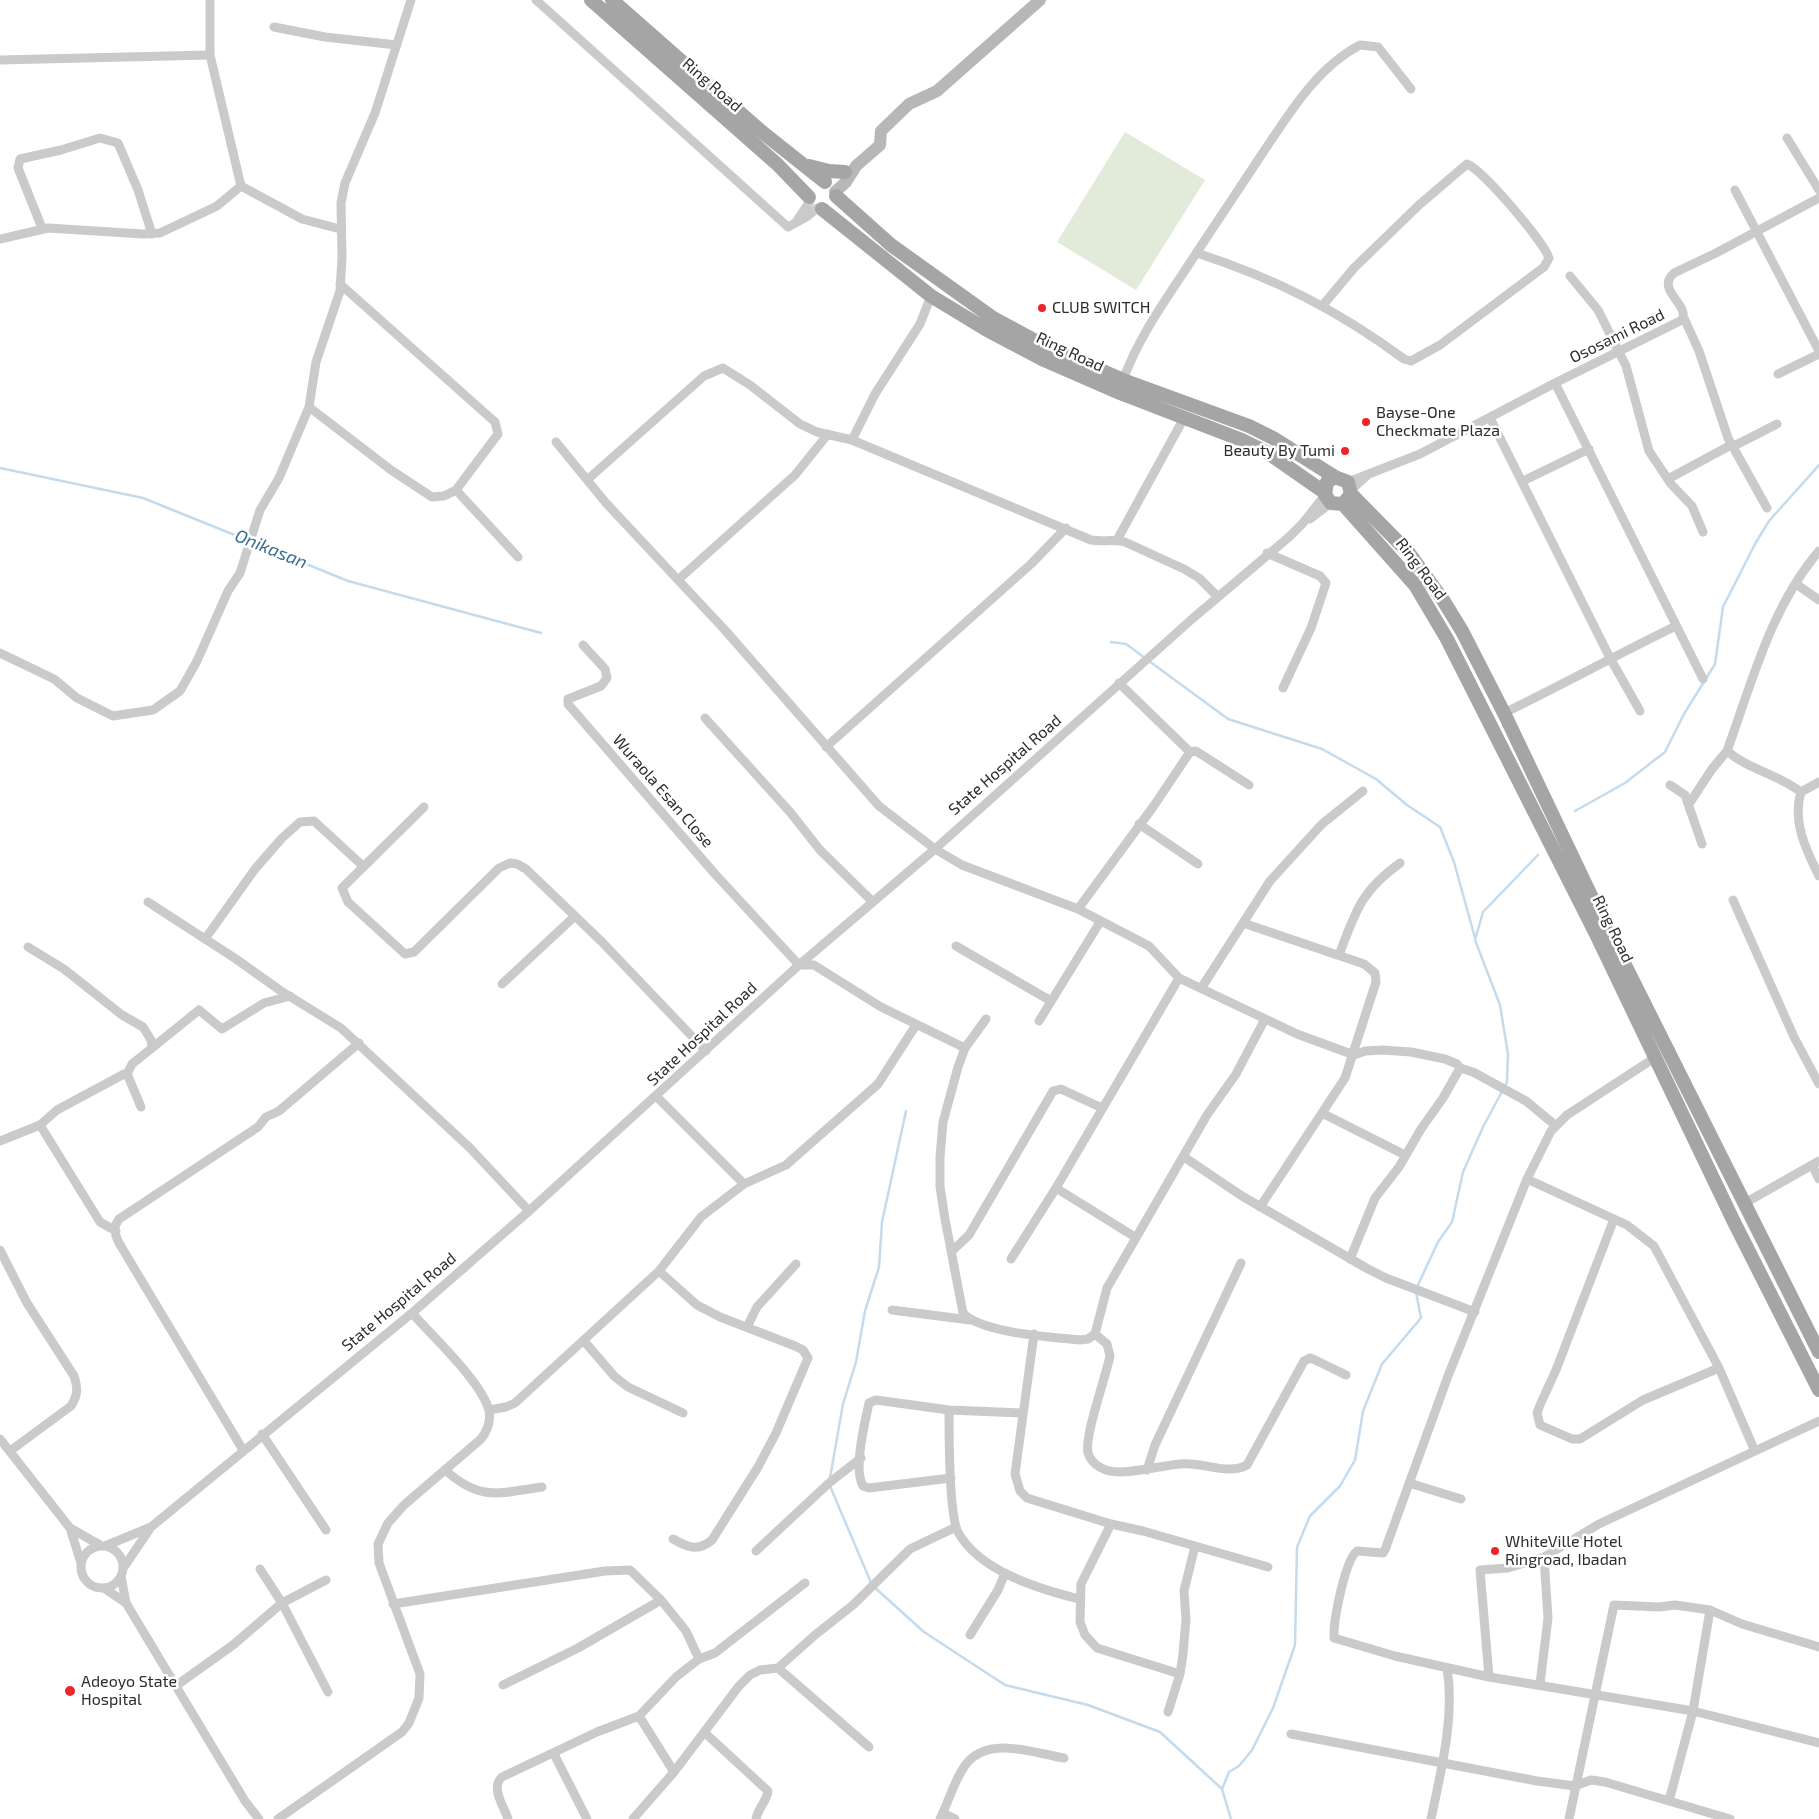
<!DOCTYPE html>
<html>
<head>
<meta charset="utf-8">
<style>
	body { margin:0 }
	canvas { display:block; background:#fff }
</style>
</head>
<body>
<canvas width="1819" height="1819"></canvas>
<script>
const g = document.querySelector('canvas').getContext('2d');
g.lineJoin = 'round';
function fillPath(path, color) {
  g.fillStyle = color;
  g.fill(path, 'evenodd');
}
function trace(path, color, width, dash) {
  g.strokeStyle = color;
  g.lineWidth = width;
  g.lineCap = dash ? 'butt' : 'round';
  g.setLineDash(dash || []);
  g.stroke(path);
}
function drawText(font, color, halo, rows, align = 'center') {
  g.font = font + ' "Exo 2",sans-serif';
  g.lineWidth = 5;
  g.setLineDash([]);
  g.textBaseline = 'middle';
  g.strokeStyle = halo;
  g.fillStyle = color;
  for (const [text, x, y, turn = 0] of rows) {
    g.save();
    g.translate(x, y);
    g.rotate((+turn || 0) * Math.PI / 180);
    g.textAlign = isNaN(turn) ? turn : align;
    if (halo) g.strokeText(text, 0, 0);
    g.fillText(text, 0, 0);
    g.restore();
  }
}
fillPath(new Path2D(`
	M1125,132L1205,180L1136,290L1057,242Z`), '#e2ebd9');
trace(new Path2D(`
	M0,468L143,498L247,540
	M252,542L348,581L541,633
	M1111,642L1126,644L1145,658
	M1149,661L1228,719L1322,749L1376,779L1407,805L1440,827L1454,862L1475,938
	M1575,811L1625,783L1665,752L1684,714L1715,664L1723,607L1755,544L1769,521L1819,465
	M1417,1287L1438,1242L1452,1222L1463,1172L1483,1127L1507,1082L1508,1054L1500,1005L1475,940L1483,912L1538,855
	M830,1478L843,1404L856,1362L865,1311L879,1267L882,1222L906,1111
	M830,1486L872,1585L924,1632L1005,1685L1088,1705L1160,1732L1222,1789
	M1231,1819L1222,1789L1229,1772L1239,1766L1252,1750L1273,1708L1295,1645L1297,1547L1310,1516L1340,1486L1355,1460L1363,1411L1382,1364L1421,1318L1416,1292`), '#c4dbed', 2.5);
trace(new Path2D(`
	M210,0V55L241,186L302,219L340,229
	M536,0L788,227L808,216L817,208
	M274,27L325,37L397,45
	M0,60L210,55
	M1787,138L1819,190
	M1735,190L1819,351
	M796,222L810,201
	M42,228L18,168L20,159L61,150L100,138L118,143L138,190L152,234
	M0,239L48,228L143,234L160,233L217,206L241,186
	M1197,253C1276,279 1336,309 1404,359L1411,361L1440,345L1544,267L1549,258C1544,242 1482,169 1467,164L1419,205L1354,268L1323,305
	M1570,276L1598,310L1626,366L1649,451L1671,484L1692,506L1703,532
	M1684,318L1699,351L1728,438L1767,508
	M1778,374L1819,354
	M1123,380C1140,333 1170,294 1197,252C1219,219 1240,187 1262,154C1289,114 1316,68 1360,45L1378,47L1411,89
	M1555,383L1703,679
	M309,407L391,470L432,497L444,496L456,490L498,434L495,422L340,284
	M1490,418L1610,658L1640,711
	M852,440L875,394L920,324L931,296
	M556,442L606,503L724,629L879,806L935,849L962,865L1078,909L1149,946L1179,978L1297,1034L1354,1055L1365,1051L1383,1050L1411,1052L1445,1059L1457,1064L1460,1068L1473,1072L1526,1101L1555,1125
	M1732,447L1777,424
	M1668,479L1731,445
	M587,480L704,376L723,368L750,385L800,424L817,432L852,440L1091,540C1103,542 1114,539 1125,542L1184,569L1199,578L1218,597
	M1523,481L1589,449
	M1348,482L1420,454L1555,383L1682,320C1690,304 1655,290 1674,273L1716,253L1819,198
	M1352,489L1369,474
	M456,490L518,557
	M1310,519L1331,503
	M1117,540L1184,418
	M1267,553L1320,576L1326,583L1311,628L1283,688
	M679,579L795,475L828,434
	M1796,584L1819,600
	M583,645L605,669L607,678L601,686L568,699V704L715,874L799,965H814L881,1007L965,1048
	M0,653L54,679L77,698L113,716L153,710L180,691L197,661L228,591L240,573L260,510L279,478L309,407L316,362L340,291L342,258L341,203L345,183L375,113L411,0
	M1119,683L1190,752L1196,751L1249,785
	M1504,713C1562,685 1618,654 1676,626
	M705,718L790,812L820,850L872,901
	M826,747L1031,564L1066,528
	M1819,782L1801,792C1792,821 1806,850 1819,876
	M1670,785L1685,795L1702,844
	M1801,792C1778,774 1749,770 1727,751C1752,682 1771,607 1819,551
	M1689,804L1712,769L1727,751
	M424,807L342,888L348,902L405,954L414,952L499,868L510,863L517,864L526,869L602,942L706,1051
	M1139,824L1198,864
	M1733,900L1794,1037L1819,1084
	M148,902L236,959L281,991L341,1028L470,1148L529,1211
	M1078,909L1153,807L1190,752
	M1243,923L1364,964L1375,973L1376,982L1345,1078L1260,1207
	M205,939L255,869L282,838L300,822L314,821L363,866
	M956,946L1051,1001
	M28,947L64,969L122,1015L143,1027L151,1040L152,1048L132,1064L127,1074
	M1339,955C1356,911 1360,892 1400,863
	M502,984L575,916
	M1202,987L1270,881L1322,824L1363,791
	M986,1019L965,1048L958,1067L943,1122L940,1157V1187L945,1219L963,1313C981,1333 1052,1337 1080,1340L1088,1339L1095,1334
	M1265,1019L1236,1074L1207,1115L1107,1288L1095,1334L1107,1344L1110,1356C1106,1376 1084,1437 1088,1453C1092,1466 1106,1472 1119,1472C1139,1472 1159,1466 1180,1464C1202,1461 1227,1476 1247,1465L1304,1361L1310,1358L1315,1360L1346,1375
	M1039,1021L1100,922
	M152,1048L199,1010L222,1029L264,1003L290,996
	M1656,1057L1567,1115L1551,1131L1527,1179L1448,1376L1385,1550L1383,1553L1357,1551C1345,1560 1333,1622 1334,1638L1395,1656L1489,1677L1693,1711L1819,1743
	M657,1097L744,1184
	M1322,1113L1405,1155
	M40,1125L100,1222L116,1231
	M0,1141L40,1125L57,1110L124,1074L128,1076L141,1107
	M1184,1157L1242,1196L1368,1269L1386,1278L1475,1312
	M1812,1165L1819,1179
	M1527,1179L1627,1225L1654,1246L1719,1368L1754,1449
	M1056,1188L1135,1237
	M1745,1203L1819,1161
	M1614,1219L1556,1370L1540,1405L1537,1413L1540,1425L1572,1439H1580L1643,1400L1719,1368
	M0,1250L27,1303L74,1376C78,1388 78,1395 71,1406L10,1451
	M952,1251L969,1235L1053,1091L1061,1089L1102,1108
	M1011,1259L1056,1188L1179,978
	M1350,1259L1375,1198L1399,1167L1421,1129L1443,1098L1460,1068
	M659,1271L697,1305L720,1317L795,1346L803,1350L808,1358L776,1433L758,1467L712,1540C698,1552 687,1547 673,1539
	M892,1310L970,1320
	M747,1327L757,1307L796,1264
	M1034,1334L1015,1474L1020,1491L1027,1498L1111,1524L1143,1531L1268,1567
	M584,1341L615,1377L628,1387L683,1413
	M489,1410L506,1407L515,1403L659,1271L701,1217L744,1184L786,1165L878,1084L916,1025
	M949,1410C949,1433 949,1515 958,1532C979,1571 1039,1589 1079,1599
	M262,1434L326,1530
	M0,1439L70,1528L100,1545
	M243,1450L119,1243L116,1236L115,1226L119,1219L258,1127L266,1117L279,1111L359,1043
	M445,1470C481,1502 499,1493 542,1487
	M1147,1470L1155,1445L1241,1263
	M951,1478L869,1488L863,1486C853,1469 865,1422 869,1403L876,1400L949,1410L1022,1413
	M1409,1483L1461,1499
	M1111,1524L1081,1584L1080,1622L1085,1635L1097,1648L1180,1674
	M70,1528L81,1563
	M81 1567a21 21 0 1 1 42 0a21 21 0 1 1-42 0Z
	M105,1546L151,1527L412,1313L529,1211L799,965L935,849L1192,619L1289,537L1303,523L1325,495
	M756,1551L829,1483L861,1458
	M124,1567L151,1527
	M260,1569L282,1603L328,1692
	M121,1576L126,1603L245,1801L259,1819
	M104,1588L126,1603
	M393,1604L605,1571L630,1570L661,1600L686,1631L699,1659
	M970,1635L998,1590L1005,1573
	M778,1668L815,1635L853,1605L910,1549L956,1527
	M1489,1677L1480,1570L1508,1568L1544,1557L1599,1524L1819,1421
	M1540,1684L1548,1618L1544,1557
	M177,1685L233,1645L282,1603L326,1580
	M503,1685L578,1648L661,1600
	M1168,1712L1180,1674L1183,1654L1186,1619L1184,1591L1195,1546
	M639,1716L674,1772
	M704,1732L768,1791C767,1801 758,1808 756,1819
	M1291,1734L1537,1781L1575,1786L1591,1780L1605,1782L1730,1819
	M554,1754L587,1819
	M1669,1801L1693,1711L1710,1610
	M943,1813L955,1819
	M278,1819L402,1732L409,1723L419,1698L420,1674L379,1563L378,1544L388,1523L404,1505L481,1439C488,1430 491,1422 489,1411C483,1383 431,1335 412,1313
	M508,1819C504,1806 490,1788 502,1777L597,1732L639,1716L676,1677L699,1659L715,1653L805,1583
	M633,1819L674,1772L739,1686L750,1675L760,1670L778,1668L869,1747
	M940,1819C949,1801 954,1780 966,1764C989,1735 1034,1753 1064,1758
	M1431,1819C1441,1771 1455,1717 1447,1668
	M1569,1819L1614,1605L1659,1607L1675,1605L1710,1610L1742,1624L1819,1647`), '#cacaca', 9);
trace(new Path2D(`
	M835,192L846,182L856,166L880,145L881,131L909,104L937,91L1040,0`), '#b7b7b7', 12);
trace(new Path2D(`
	M591,0L777,164L809,197
	M612,0L762,132L825,182
	M809,166L829,171L845,172
	M836,196L891,245L993,318L1045,346L1123,380L1249,426L1273,438L1335,477L1348,482L1351,494L1343,504L1331,503L1325,495L1327,482L1335,477
	M822,209L931,296L987,330L1042,359L1120,393L1242,440L1268,453L1324,492
	M1351,494L1409,553L1443,600L1462,631L1504,713L1606,927L1819,1352
	M1343,504L1415,585L1447,639L1596,934L1734,1222L1819,1390`), '#a5a5a5', 14);
for (const [x, y, r, color] of [
	[1042,308,5,"#ee242b"],
	[1366,422,5,"#ee242b"],
	[1345,451,5,"#ee242b"],
	[1495,1551,5,"#ee242b"],
	[70,1691,6,"#ee242b"]
]) {
  const dot = new Path2D();
  dot.arc(x, y, r, 0, 2 * Math.PI);
  g.fillStyle = color;
  g.fill(dot);
  trace(dot, '#fff', 2);
}
drawText('16px', '#2d2d2d', '#fff', [
	["Ring Road",712,85,41],
	["Ososami Road",1617,336,-26],
	["Ring Road",1070,352,25],
	["Ring Road",1421,569,53],
	["State Hospital Road",1005,765,-41],
	["Wuraola Esan Close",663,791,49],
	["Ring Road",1613,929,64],
	["State Hospital Road",702,1034,-43],
	["State Hospital Road",399,1302,-40]
]);
drawText('16px', '#2d2d2d', '#fff', [
	["CLUB SWITCH",1052,308],
	["Bayse-One",1376,413],
	["Checkmate Plaza",1376,431],
	["Beauty By Tumi",1335,451,"right"],
	["WhiteVille Hotel",1505,1542],
	["Ringroad, Ibadan",1505,1560],
	["Adeoyo State",81,1682],
	["Hospital",81,1700]
], 'left');
drawText('italic 18px', '#376b92', '#fff', [
	["Onikasan",271,549,22]
]);
</script>
</body>
</html>
